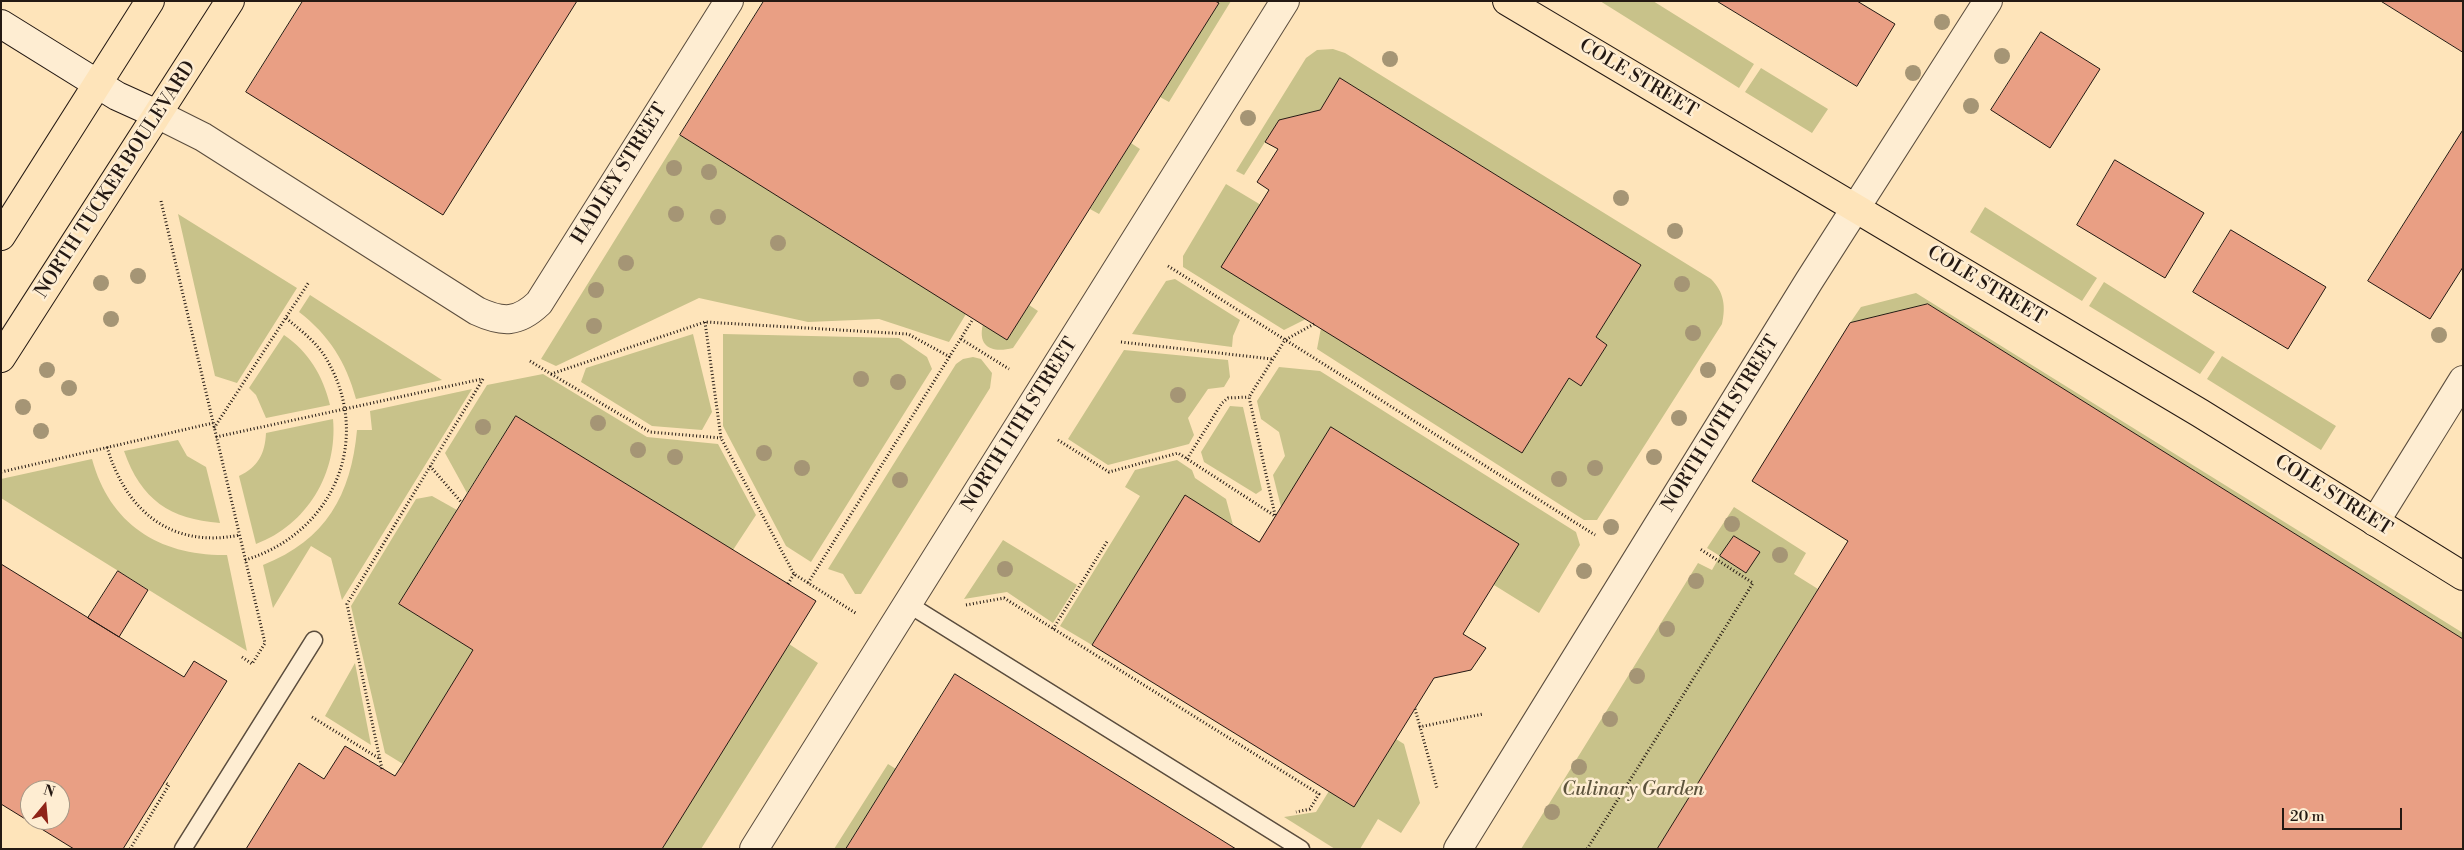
<!DOCTYPE html>
<html>
<head>
<meta charset="utf-8">
<style>
	body { margin:0 }
	#map { position:relative; width:2464px; height:850px; overflow:hidden; background:#fee4ba; font-family:"Libre Bodoni",serif }
	canvas { display:block }
	.frame { position:absolute; inset:0; border:2px solid #241913; pointer-events:none }
	.north { position:absolute; left:20px; top:780px; width:50px; height:50px; box-sizing:border-box; background:#feedd2; border:1px solid #a79886; border-radius:50%; rotate:17deg; font-size:14px; font-weight:700; line-height:20px; text-align:center; color:#241913 }
	.north::after { content:''; display:block; margin:auto; width:18px; height:22px; background:#8f2418; clip-path:polygon(50% 0,100% 100%,50% 72%,0 100%) }
	.scale { position:absolute; left:2282px; top:808px; width:120px; height:22px; box-sizing:border-box; border:2px solid #241913; border-top:0; padding-left:6px; font-size:15px; line-height:18px; white-space:nowrap; color:#241913; -webkit-text-stroke:4px #feedd2; paint-order:stroke }
</style>
</head>
<body>
<div id="map">
<canvas width="2464" height="850"></canvas>
<div class="frame"></div>
<div class="north">N</div>
<div class="scale">20 m</div>
</div>
<script>
const g = document.querySelector('canvas').getContext('2d');
g.lineJoin = 'round';
function fillPath(path, color) {
  g.fillStyle = color;
  g.fill(path, 'evenodd');
}
function trace(path, color, width, dash) {
  g.strokeStyle = color;
  g.lineWidth = width;
  g.lineCap = dash ? 'butt' : 'round';
  g.setLineDash(dash || []);
  g.stroke(path);
}
function drawText(font, color, halo, rows, align = 'center') {
  g.font = font + ' "Libre Bodoni",serif';
  g.lineWidth = 5;
  g.setLineDash([]);
  g.textBaseline = 'middle';
  g.strokeStyle = halo;
  g.fillStyle = color;
  for (const [text, x, y, turn = 0] of rows) {
    g.save();
    g.translate(x, y);
    g.rotate((+turn || 0) * Math.PI / 180);
    g.textAlign = isNaN(turn) ? turn : align;
    if (halo) g.strokeText(text, 0, 0);
    g.fillText(text, 0, 0);
    g.restore();
  }
}
fillPath(new Path2D(`
	M1215,1H1231L1169,102L1160,97L1218,4Z
	M1600,1H1653L1754,64L1739,88Z
	M1333,49L1345,53L1711,279C1724,292 1726,306 1722,324L1597,520H1584L1317,349L1321,328L1522,453L1569,378L1581,386L1607,345L1596,337L1641,265L1340,78L1320,110L1279,120L1244,175L1236,171L1306,58L1317,50Z
	M1761,68L1828,109L1812,133L1745,92Z
	M680,135L966,314L949,342L879,319L808,322L699,298L556,366L541,359Z
	M1131,143L1140,149L1099,214L1090,209Z
	M1226,184L1261,205L1306,319L1284,330L1183,267V256Z
	M1985,207L2097,278L2082,301L1970,232Z
	M178,214L297,288L237,383L215,376Z
	M1175,279L1240,320L1233,336L1232,347L1132,334L1166,281Z
	M2104,282L2215,352L2200,374L2089,306Z
	M1916,293L2463,633V639L1928,304L1850,323L1861,307Z
	M310,295L442,380L356,399C346,362 329,335 299,312Z
	M1029,305L1038,311L1013,348C993,353 977,348 983,324L1007,340Z
	M693,334L712,412L702,430L652,426L581,382L586,368Z
	M723,334L899,338L927,357L932,369L811,562L786,546L723,426Z
	M284,335C309,352 323,376 330,405L266,418L256,395L249,388Z
	M1124,350L1228,360L1230,377L1224,387L1208,389L1188,418L1194,435L1189,444L1108,465L1068,439Z
	M2222,356L2336,426L2321,450L2207,379Z
	M973,357L981,359L992,373L990,388L861,594H855L843,574L828,569L956,364L963,359Z
	M1279,367L1320,371L1576,532L1580,545L1539,613L1494,585L1518,544L1281,507L1273,475L1285,456L1279,432L1261,419L1257,401Z
	M543,374L647,437L718,444L756,515L733,550L516,416L467,493L445,453L487,385Z
	M472,389L342,600L331,558L311,546L273,608L263,565C326,540 351,495 357,430H372L370,411Z
	M1230,406L1243,407L1262,490L1256,494L1204,462L1201,452Z
	M333,419C338,473 307,525 256,544L239,476C258,467 265,454 266,433Z
	M178,440L187,456L206,467L220,523C170,519 141,500 124,451Z
	M92,459C110,525 160,556 227,555L247,651L1,498V479Z
	M1177,460L1192,470L1195,478L1226,499L1233,525L1185,496L1092,645L1060,626L1140,496L1125,487L1135,470Z
	M432,496L457,510L399,604L473,650L403,764L385,753L351,606L416,499Z
	M1734,507L1806,553L1794,574L1818,589L1657,849H1521L1698,563L1712,570L1720,556L1707,548ZM1734,536L1759,552L1746,573L1721,556Z
	M1003,540L1077,585L1053,623L1007,592L964,599Z
	M789,644L818,663L701,849H662Z
	M355,663L371,745L325,716Z
	M1396,739L1404,744L1420,803L1401,833L1378,819L1360,849H1335L1284,817L1316,812L1329,791L1354,807Z
	M888,764L896,769L846,849H834Z`), '#c8c28a');
const building = new Path2D(`
	M303,1H577L443,215L246,92Z
	M764,1H1215L1219,3L1007,340L680,135Z
	M1717,1H1857L1895,24L1857,86Z
	M2381,1H2463V52Z
	M2041,32L2100,69L2050,148L1991,110Z
	M1340,78L1641,265L1596,337L1607,345L1581,386L1569,378L1522,453L1221,267L1269,190L1257,182L1278,149L1265,142L1279,120L1320,110Z
	M2463,130V267L2430,319L2368,281Z
	M2115,160L2204,213L2165,278L2077,225Z
	M2231,230L2326,287L2288,349L2193,292Z
	M1928,304L2463,639V849H1657L1848,541L1752,481L1850,323Z
	M516,416L816,601L662,849H246L299,763L324,779L345,746L395,776L403,764L473,650L399,604Z
	M1331,427L1519,544L1463,634L1486,648L1471,670L1434,678L1354,807L1092,645L1185,495L1259,542Z
	M1734,536L1760,552L1746,573L1720,556Z
	M1,564L184,677L194,661L227,681L123,849H74L1,804ZM30,790H60V820H30Z
	M118,571L148,590L119,637L88,618Z
	M955,674L1236,849H846Z`);
fillPath(building, '#e99f84');
trace(building, '#241913', 1);
const service = new Path2D(`
	M908,604L1301,849
	M183,849L314,640`);
const minor = new Path2D(`
	M159,115L203,137L477,311C503,323 518,323 539,303L729,1
	M754,849L1285,1`);
const tertiary = new Path2D(`
	M2375,522L2463,380
	M1458,849L1809,281L1988,1`);
const secondary = new Path2D(`
	M1,24L117,96L159,115`);
const primary = new Path2D(`
	M1507,1L2200,413L2463,576
	M1,236L150,1
	M1,358L230,1`);
trace(service, '#5a4c3d', 19);
trace(minor, '#5a4c3d', 30);
trace(tertiary, '#5a4c3d', 30);
trace(secondary, '#241913', 30);
trace(primary, '#241913', 30);
trace(new Path2D(`
	M161,201L265,643L252,664L242,657
	M1168,266L1595,535
	M705,322L721,438L794,574L857,614
	M961,339L1009,369
	M1121,342L1272,359
	M530,361L551,374L705,322L908,334L950,357
	M551,374L650,432L721,438
	M214,428L309,282
	M216,437L482,379
	M1058,440L1109,472L1178,453L1275,516
	M107,447C126,511 171,549 240,535
	M1187,459L1222,403L1228,398L1249,397
	M430,466L462,503
	M1,472L213,423
	M1275,515L1249,397L1285,340L1314,324
	M245,560C335,533 375,436 324,355C314,340 299,329 286,318
	M808,583L973,319
	M788,584L794,574
	M966,605L1004,598L1319,794L1310,809L1296,812
	M1053,629L1108,540
	M1415,709L1437,788
	M312,717L380,759
	M1419,727L1483,714
	M382,769L347,604L483,379
	M130,849L169,785L164,782
	M1587,849L1753,583L1700,549`), '#241913', 3, [1, 2.5]);
trace(service, '#feedd2', 16);
trace(minor, '#feedd2', 28);
trace(tertiary, '#feedd2', 28);
trace(secondary, '#feedd2', 28);
trace(primary, '#fee4ba', 28);
g.fillStyle = '#a59575';
for (const [x, y] of [
	[1942,22],
	[2002,56],
	[1390,59],
	[1913,73],
	[1971,106],
	[1248,118],
	[674,168],
	[709,172],
	[1621,198],
	[676,214],
	[718,217],
	[1675,231],
	[778,243],
	[626,263],
	[138,276],
	[101,283],
	[1682,284],
	[596,290],
	[111,319],
	[594,326],
	[1693,333],
	[2439,335],
	[47,370],
	[1708,370],
	[861,379],
	[898,382],
	[69,388],
	[1178,395],
	[23,407],
	[1679,418],
	[598,423],
	[483,427],
	[41,431],
	[638,450],
	[764,453],
	[675,457],
	[1654,457],
	[802,468],
	[1595,468],
	[1559,479],
	[900,480],
	[1732,524],
	[1611,527],
	[1780,555],
	[1005,569],
	[1584,571],
	[1696,581],
	[1667,629],
	[1637,676],
	[1610,719],
	[1579,767],
	[1552,812]
]) {
  g.beginPath();
  g.arc(x, y, 8, 0, 2 * Math.PI);
  g.fill();
}
drawText('19px', '#241913', '#feedd2', [
	["COLE STREET",1638,79,31],
	["HADLEY STREET",620,174,-58],
	["NORTH TUCKER BOULEVARD",116,180,-57],
	["COLE STREET",1986,286,31],
	["NORTH 10TH STREET",1721,424,-58],
	["NORTH 11TH STREET",1020,425,-58],
	["COLE STREET",2333,496,32]
]);
drawText('italic 19px', '#5d543d', '#feedd2', [
	["Culinary Garden",1633,790]
]);
</script>
</body>
</html>
